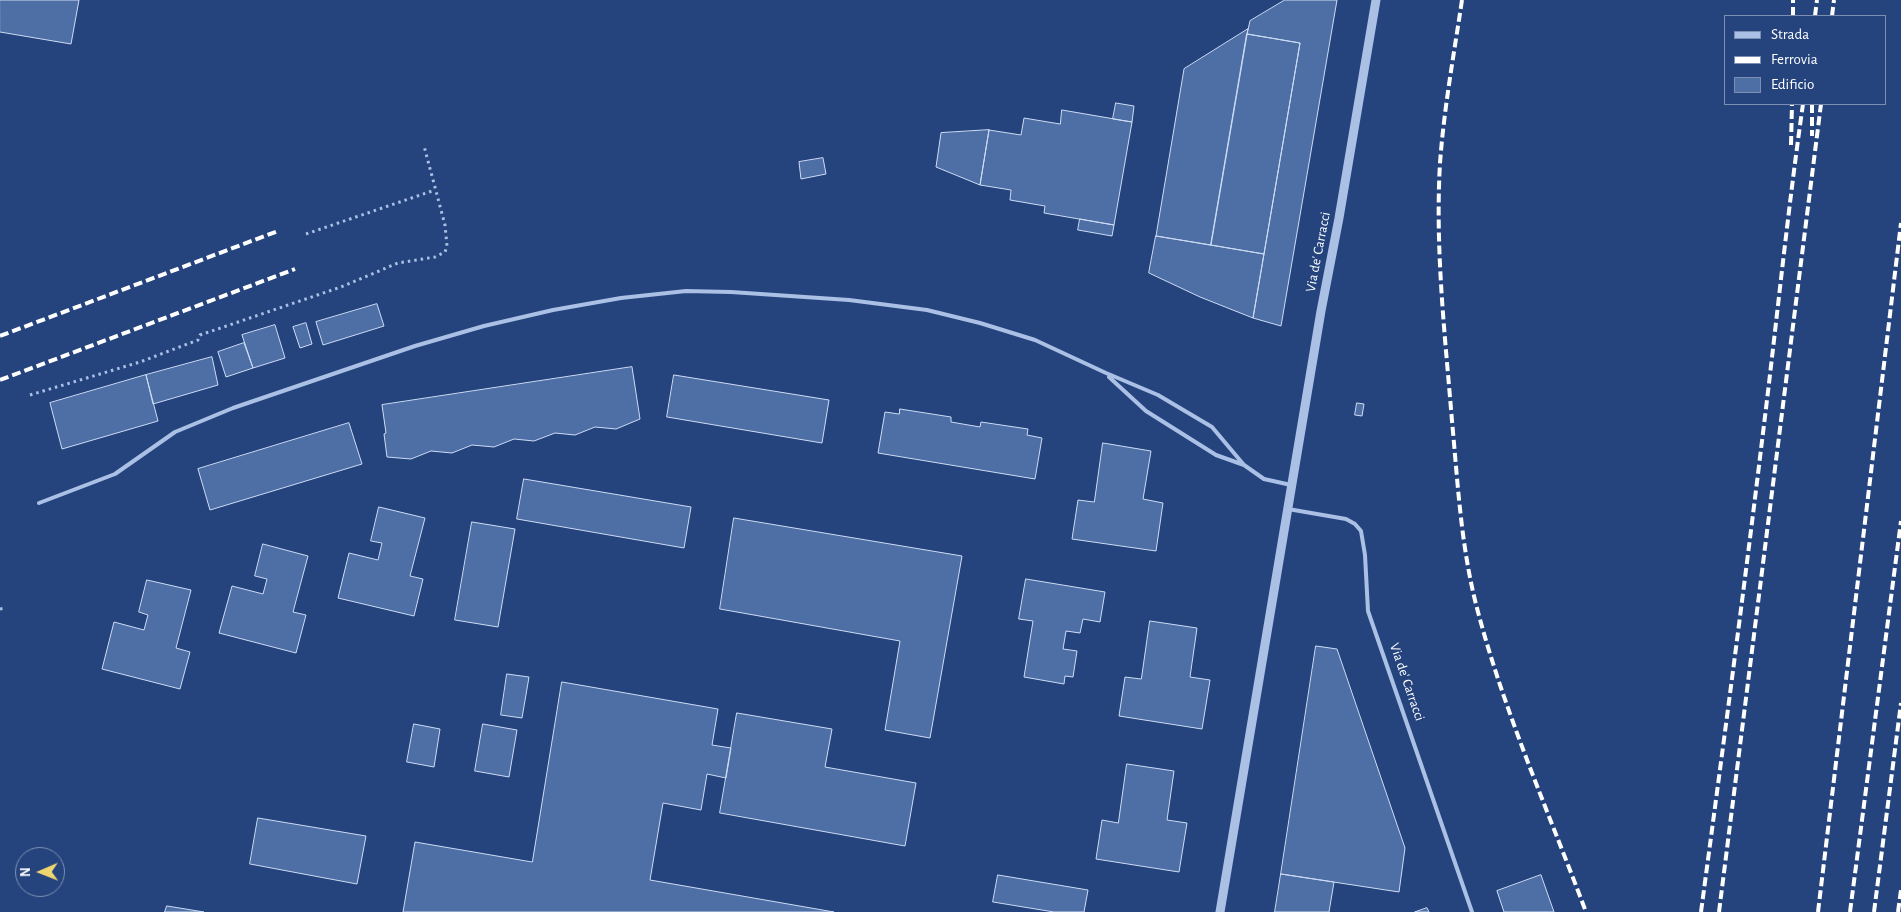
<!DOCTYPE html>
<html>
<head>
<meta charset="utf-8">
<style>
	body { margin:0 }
	#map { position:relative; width:1901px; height:912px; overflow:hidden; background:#25447e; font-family:"Alegreya Sans",sans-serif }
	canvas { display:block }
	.legend { position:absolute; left:1724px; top:15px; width:162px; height:90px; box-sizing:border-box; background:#25447e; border:1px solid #7c8fb2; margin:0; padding:6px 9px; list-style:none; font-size:15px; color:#fff }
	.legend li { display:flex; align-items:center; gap:10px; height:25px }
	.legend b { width:25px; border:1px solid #7c8fb2 }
	.north { position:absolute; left:15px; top:847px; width:50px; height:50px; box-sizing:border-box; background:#25447e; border:1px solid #7c8fb2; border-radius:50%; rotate:269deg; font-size:14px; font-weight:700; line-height:20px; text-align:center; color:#fff }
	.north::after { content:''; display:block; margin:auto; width:18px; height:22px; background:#efd56f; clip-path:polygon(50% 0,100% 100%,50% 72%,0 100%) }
</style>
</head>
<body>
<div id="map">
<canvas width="1901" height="912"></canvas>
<ul class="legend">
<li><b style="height:6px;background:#abc0e5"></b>Strada</li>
<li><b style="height:6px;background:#fff"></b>Ferrovia</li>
<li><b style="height:14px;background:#4e6ea6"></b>Edificio</li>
</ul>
<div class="north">N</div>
</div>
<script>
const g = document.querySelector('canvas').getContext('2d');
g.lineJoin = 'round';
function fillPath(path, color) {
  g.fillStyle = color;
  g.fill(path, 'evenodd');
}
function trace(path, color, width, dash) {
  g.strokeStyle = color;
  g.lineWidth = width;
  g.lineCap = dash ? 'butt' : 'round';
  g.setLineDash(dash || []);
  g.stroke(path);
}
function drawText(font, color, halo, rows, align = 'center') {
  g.font = font + ' "Alegreya Sans",sans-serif';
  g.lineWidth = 4;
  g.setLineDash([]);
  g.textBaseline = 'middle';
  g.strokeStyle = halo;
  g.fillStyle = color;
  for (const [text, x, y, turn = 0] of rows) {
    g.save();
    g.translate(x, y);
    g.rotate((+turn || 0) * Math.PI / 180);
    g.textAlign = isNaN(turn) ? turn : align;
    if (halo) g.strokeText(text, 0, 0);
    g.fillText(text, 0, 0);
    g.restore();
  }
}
const building = new Path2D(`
	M0,0H79L71,44L0,32Z
	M1285,0H1337L1281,326L1253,318L1300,43L1247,34L1250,21Z
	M1248,29L1211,245L1156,236L1184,69Z
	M1247,34L1300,43L1264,254L1211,245Z
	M1116,103L1134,106L1132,122L1113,119Z
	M1062,110L1132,122L1114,225L1044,213L1045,206L1010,200L1011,190L980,185L989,130L1021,135L1024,118L1060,124Z
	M989,130L980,185L936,167L941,133Z
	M823,158L826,174L801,179L799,162Z
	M1080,219L1114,225L1112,236L1078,230Z
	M1156,236L1264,254L1253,318L1200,297L1149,273Z
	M377,304L384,326L323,345L316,322Z
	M306,323L312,344L300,348L293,327Z
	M275,325L285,358L253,368L242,335Z
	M244,343L253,368L226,377L218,352Z
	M212,357L218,385L153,404L146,375Z
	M632,367L640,419L616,429L595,427L575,435L555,433L534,441L514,439L494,447L472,445L452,453L431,451L411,459L387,457L384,434L386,433L382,405Z
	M146,375L158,421L62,449L50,403Z
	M674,375L829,400L822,443L667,417Z
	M1357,403L1364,404L1362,416L1355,415Z
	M900,409L951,417V422L980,427L981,422L1028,429L1027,435L1042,438L1035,479L878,453L885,412L899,414Z
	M349,423L362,464L210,510L198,469Z
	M1103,443L1151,451L1143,499L1163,503L1156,551L1072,539L1078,500L1094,502Z
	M524,479L691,507L684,548L517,519Z
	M379,507L425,518L410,576L423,579L414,616L338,598L349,553L378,560L382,543L371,541Z
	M734,518L962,556L930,738L885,730L900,641L720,609Z
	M472,522L515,529L498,627L455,620Z
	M263,544L308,556L293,612L306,615L296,653L219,633L232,586L263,594L267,579L255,576Z
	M1026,579L1105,592L1100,622L1083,619L1080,633L1066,631L1063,649L1077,651L1073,677L1065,676L1064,684L1024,677L1033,621L1019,619Z
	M147,580L191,590L176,648L190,652L180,689L102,669L114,622L144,630L148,615L139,612Z
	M1150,621L1197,628L1190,677L1210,680L1202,729L1119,716L1125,677L1141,679Z
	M1316,646L1337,649L1405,848L1399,892L1281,874Z
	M507,674L529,677L522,718L501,715Z
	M562,682L718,709L712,745L731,748L726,778L707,774L701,810L663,803L650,880L834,912H403L415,842L532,862Z
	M737,713L832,729L825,767L916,783L905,846L720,813Z
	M414,724L440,729L434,767L407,762Z
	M483,724L517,730L509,777L475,771Z
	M1127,764L1174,771L1167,820L1187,823L1179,872L1096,859L1102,820L1118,823Z
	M258,818L366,836L357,884L250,864Z
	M1281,874L1334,882L1329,912H1275Z
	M998,875L1088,890L1084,912H1054L993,902Z
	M1541,875L1554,912H1504L1497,891Z
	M167,906L204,912H165Z
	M1427,908L1429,912H1415Z`);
fillPath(building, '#4e6ea6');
trace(building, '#cddcf4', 1);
trace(new Path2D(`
	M306,234L435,190
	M30,395L140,362L198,340L200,335L341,287L398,263L435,257L445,252L447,246L445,225L424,146
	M0,609L6,608`), '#abc0e5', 3, [2.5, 4]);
trace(new Path2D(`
	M1109,377L1146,411L1216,455L1244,465L1264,479L1291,485
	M39,503L115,474L175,432L233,408L415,346L484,326L553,310L621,298L686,291L731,292L849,300L927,310L980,323L1035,340L1106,373L1158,395L1212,427L1244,465
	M1288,509L1346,519L1355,524L1361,531L1365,555L1368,611L1472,912`), '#abc0e5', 4);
trace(new Path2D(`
	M1220,912L1321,311L1339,218L1376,0`), '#abc0e5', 9);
trace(new Path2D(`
	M1462,0C1454,54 1444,108 1440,163C1435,249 1445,335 1452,421C1458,485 1461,549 1478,612C1505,714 1549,813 1586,912
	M1793,16V0
	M1815,16L1817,0
	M1832,16L1834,0
	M1812,104V136
	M1791,145L1792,104
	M0,336L278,231
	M0,380L295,269
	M1701,912C1722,755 1743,598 1762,441C1776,329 1787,216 1803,104
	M1719,912L1821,104
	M1818,912L1901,223
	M1850,912L1901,521
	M1874,912L1901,703
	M1898,912L1901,890`), '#fff', 4, [9, 4]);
drawText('14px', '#fff', '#25447e', [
	["Via de' Carracci",1318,252,-79],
	["Via de' Carracci",1407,682,71]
]);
</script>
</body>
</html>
